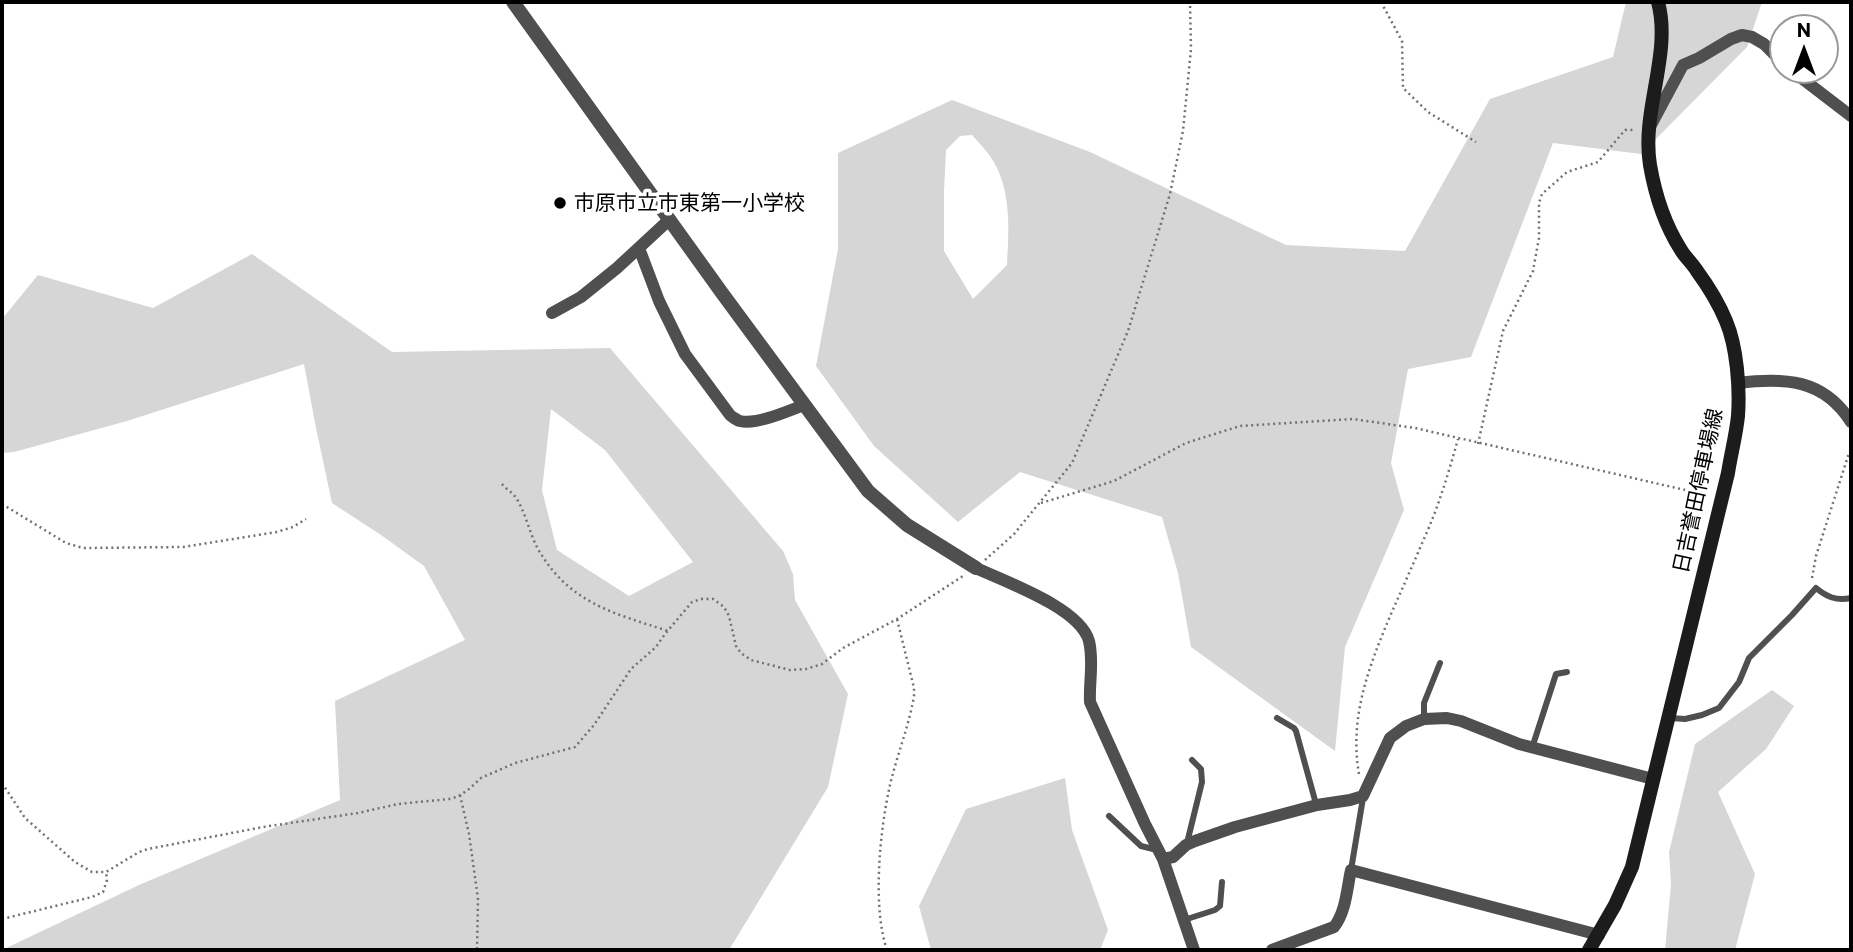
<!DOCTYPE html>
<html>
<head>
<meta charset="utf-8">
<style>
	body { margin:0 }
	#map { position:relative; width:1853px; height:952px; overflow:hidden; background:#fff; font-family:Commissioner,sans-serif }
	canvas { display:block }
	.frame { position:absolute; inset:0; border:4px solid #000; pointer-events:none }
	.north { position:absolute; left:1769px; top:14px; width:70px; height:70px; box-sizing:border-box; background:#fff; border:2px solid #999; border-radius:50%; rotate:0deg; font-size:19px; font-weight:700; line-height:28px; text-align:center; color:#000 }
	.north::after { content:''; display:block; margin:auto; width:24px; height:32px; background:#000; clip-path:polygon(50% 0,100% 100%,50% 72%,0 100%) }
</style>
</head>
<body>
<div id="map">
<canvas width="1853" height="952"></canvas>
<div class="frame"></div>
<div class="north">N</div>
</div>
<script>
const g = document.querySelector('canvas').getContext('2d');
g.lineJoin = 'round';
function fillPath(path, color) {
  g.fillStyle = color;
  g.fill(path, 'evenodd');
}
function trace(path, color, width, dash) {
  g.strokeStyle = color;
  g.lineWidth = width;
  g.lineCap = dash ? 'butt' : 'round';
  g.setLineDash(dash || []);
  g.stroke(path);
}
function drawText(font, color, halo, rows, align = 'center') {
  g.font = font + ' Commissioner,"Noto Sans JP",sans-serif';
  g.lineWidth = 7;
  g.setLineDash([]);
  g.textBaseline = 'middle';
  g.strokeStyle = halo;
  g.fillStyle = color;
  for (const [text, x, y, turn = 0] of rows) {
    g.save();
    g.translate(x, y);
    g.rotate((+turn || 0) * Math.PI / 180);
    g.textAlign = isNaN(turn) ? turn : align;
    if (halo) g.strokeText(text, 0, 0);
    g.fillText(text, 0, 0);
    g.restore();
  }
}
fillPath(new Path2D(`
	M1626,2H1762L1747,47L1641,154L1553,143L1471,357L1408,369L1391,463L1404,510L1345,647L1335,751L1191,647L1178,573L1162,517L1020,472L958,522L874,446L816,366L838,249V153L952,100L1090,152L1286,245L1405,251L1490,99L1613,57ZM972,135C978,142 985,149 990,156C1012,187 1009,230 1007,265L973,299L944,251V192L946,150L960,136Z
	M252,254L392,352L610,348L783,551L793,574L795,600L848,694L828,787L729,950H2L139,885L340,800L335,701L465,640L424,566L381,535L332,503L316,428L304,364L127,421L14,452L2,453V319L38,275L153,308ZM551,409L605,450L693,562L629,596L557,550L542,490Z
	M1772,690L1794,706L1766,749L1718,792L1755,874L1735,950H1665L1671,884L1669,852L1695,744Z
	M1065,778L1072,830L1108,930L1100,950H931L919,906L966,809Z`), '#d6d6d6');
trace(new Path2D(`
	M1381,2L1402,41L1403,88L1428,112L1476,142
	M1478,444L1503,331L1533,271L1539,238V203L1542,194L1567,172L1598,162L1625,130H1634
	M502,484C505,488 510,491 514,495C525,509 529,533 538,549C569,603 613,613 668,631
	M1041,503L1114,481L1186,443L1240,426L1353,419L1415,428L1707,495
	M2,504L66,543L83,548L183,547L277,532L293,527L306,519
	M985,560L1014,534L1072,463L1128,331L1170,194L1183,131L1191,49L1190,2
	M1812,578L1816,556L1848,456L1851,451
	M1359,774C1349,717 1369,666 1391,614C1404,585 1417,555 1430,525C1441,498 1450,468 1458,439
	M2,783L25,818L75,862L92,872H106L139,852L148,849L263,827L358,813L398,804L449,799L457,797L468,790L481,778L515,763L575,747L594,725L631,669L656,647L665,634L692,602L701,599H713L724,607L729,616L736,646L741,653L751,660L790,670L806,669L822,664L843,648L897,619L963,576
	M460,795L469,834L478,899L477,950
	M2,919L92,897L103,892L107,880L106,872
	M887,950C872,907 880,829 890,785C897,755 909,726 914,696V688L897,619`), '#717171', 2.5, [2, 3.5]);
trace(new Path2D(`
	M1277,718L1294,728L1296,731L1316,804
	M1670,718L1685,719L1702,715L1719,708L1739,682L1749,658L1792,615L1816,588C1827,597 1836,601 1851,598
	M1424,719V703L1440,663
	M1532,748L1556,674L1567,672
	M1109,816L1141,846L1157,850
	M1187,843L1202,782L1201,769L1192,760
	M1351,870L1363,798
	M1184,920L1215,910L1220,906L1222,882`), '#4f4f4f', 6);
trace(new Path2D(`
	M1791,70L1851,116
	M1651,125L1683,65L1699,58L1731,39L1742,35L1752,37L1764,44L1783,63
	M639,248L659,301L685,354L730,415C731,416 738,421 740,421C757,425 788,411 804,405
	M552,313L581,297L617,268L670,219
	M1738,383C1784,377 1824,379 1851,422
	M976,568C1006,582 1080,608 1089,641C1094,662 1089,681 1090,702L1145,824L1163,859L1194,950
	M1163,859L1173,857L1186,845L1195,841L1235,827L1317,805L1350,800L1363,796L1390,738L1406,726L1424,719L1447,718L1461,721L1519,744L1653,779
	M1272,950L1334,927C1346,912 1347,888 1351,870L1599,935`), '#4f4f4f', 12);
trace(new Path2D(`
	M513,2L722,293L868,491L907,525L976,568`), '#4f4f4f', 14);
trace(new Path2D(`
	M1589,950L1615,905L1632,867L1728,473C1731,454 1736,435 1738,416C1740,388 1737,347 1726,321C1719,304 1708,286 1697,271C1692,263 1685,257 1681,250C1665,225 1655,194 1650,165C1641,111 1672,54 1658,2`), '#1c1c1c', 14);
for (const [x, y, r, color] of [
	[560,203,7,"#000"]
]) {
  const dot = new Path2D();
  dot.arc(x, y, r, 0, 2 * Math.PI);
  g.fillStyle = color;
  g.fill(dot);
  trace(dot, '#fff', 2.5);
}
drawText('21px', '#000', '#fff', [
	["市原市立市東第一小学校",574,203]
], 'left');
drawText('21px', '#000', '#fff', [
	["日吉誉田停車場線",1698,491,-78]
]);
</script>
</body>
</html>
